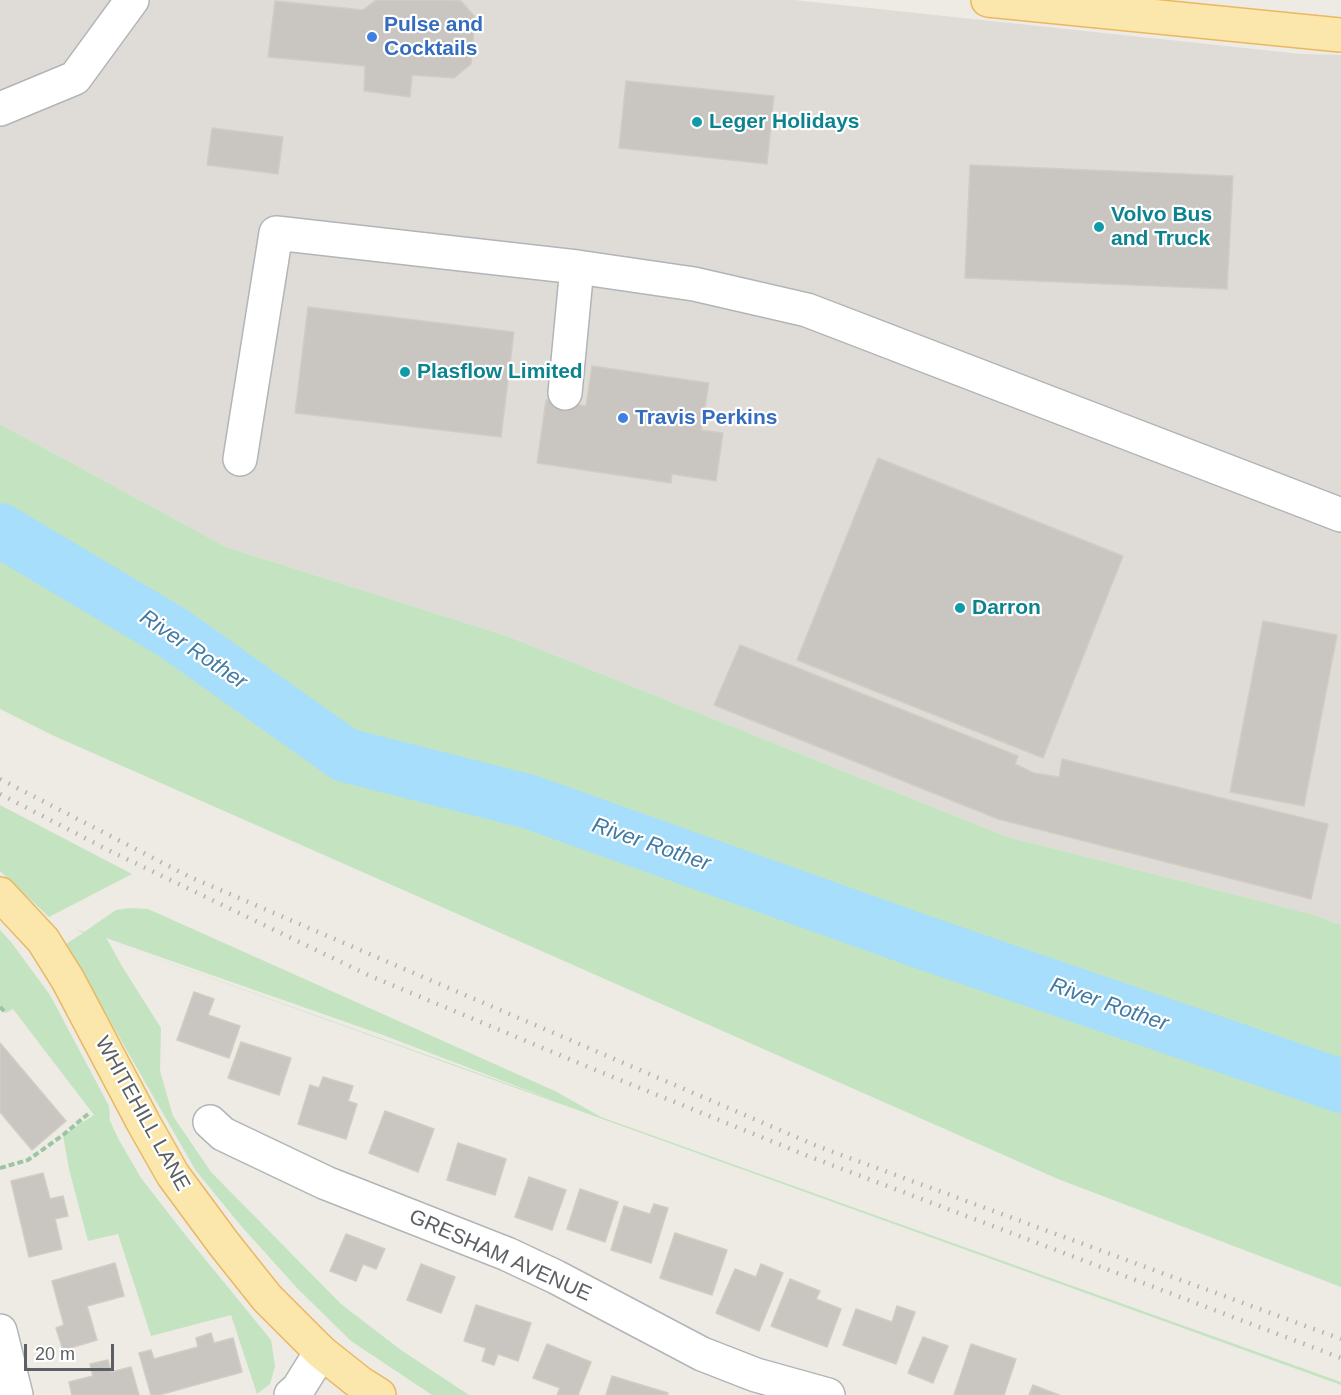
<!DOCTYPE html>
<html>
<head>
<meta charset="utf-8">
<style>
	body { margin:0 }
	#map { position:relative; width:1341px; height:1395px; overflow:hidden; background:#eeeae4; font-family:Arial,sans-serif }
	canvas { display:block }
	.scale { position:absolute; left:24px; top:1344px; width:90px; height:27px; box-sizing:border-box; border:3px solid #5c6064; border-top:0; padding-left:8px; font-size:18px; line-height:21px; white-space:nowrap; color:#5c6064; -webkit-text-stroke:4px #fff; paint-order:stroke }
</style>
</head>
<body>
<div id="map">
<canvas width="1341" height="1395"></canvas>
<div class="scale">20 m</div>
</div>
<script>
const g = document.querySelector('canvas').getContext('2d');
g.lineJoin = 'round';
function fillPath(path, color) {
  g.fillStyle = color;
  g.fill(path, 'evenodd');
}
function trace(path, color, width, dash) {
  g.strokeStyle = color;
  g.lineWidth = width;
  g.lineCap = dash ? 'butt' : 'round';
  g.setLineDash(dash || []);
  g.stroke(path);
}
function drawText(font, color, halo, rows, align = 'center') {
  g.font = font + ' Arial,sans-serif';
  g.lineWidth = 4.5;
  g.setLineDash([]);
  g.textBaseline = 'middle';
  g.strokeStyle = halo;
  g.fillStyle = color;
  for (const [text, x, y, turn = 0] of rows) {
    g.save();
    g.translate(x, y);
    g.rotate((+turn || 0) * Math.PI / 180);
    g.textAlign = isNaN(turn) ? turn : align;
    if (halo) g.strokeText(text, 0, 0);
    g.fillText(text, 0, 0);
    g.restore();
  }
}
fillPath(new Path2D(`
	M0,0H794L1301,54L1341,55V925L1315,915L1008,837L507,636L226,547L0,424Z`), '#dfdcd8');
fillPath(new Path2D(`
	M0,424L226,547L507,636L1008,837L1315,915L1341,925V1287L1058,1179L52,735L0,709Z
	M0,805L132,874L49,917L0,871Z
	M129,908L148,909L555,1091L601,1117L1341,1382V1385L108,941L123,968L161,1028L160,1071L173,1116L211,1172L341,1304L401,1350L469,1395H432L351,1341L297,1288L242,1227L196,1171L66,944L83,933L75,929L84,932L116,910ZM106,938L383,1035L553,1100L108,941Z
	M0,930L11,942L50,995L109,1106L110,1121L119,1140L141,1178L187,1237L271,1340L275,1366L270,1384L257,1394L231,1315L151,1336L118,1234L88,1241L69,1169L63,1135L94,1115L13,1009L6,1013L0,1007Z`), '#c4e4c1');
trace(new Path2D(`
	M0,530L173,633L345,755L530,802L925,943L1341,1086`), '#a6defb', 54);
const building = new Path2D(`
	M376,0H442L461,1L475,17L471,64L454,78L412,75L410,97L364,91L365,66L268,57L275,1L363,10Z
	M626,81L774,96L767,164L619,148Z
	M212,128L283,137L278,174L207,165Z
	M970,165L1233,176L1227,289L965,278Z
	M308,307L514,332L501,437L295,413Z
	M592,366L709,383L701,430L723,433L716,481L672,474L671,483L537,463L546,400L586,406Z
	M878,458L1123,556L1043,758L797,660Z
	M1263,621L1337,635L1304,806L1230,792Z
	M740,645L1018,756L1015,764L1034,773L1059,777L1062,759L1328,824L1311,899L998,819L714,705Z
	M194,992L214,999L208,1015L240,1026L229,1058L177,1040Z
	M241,1042L291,1058L279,1095L228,1078Z
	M0,1043L66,1121L32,1150L0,1112Z
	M323,1077L353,1086L348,1101L357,1104L346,1139L298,1124L310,1085L319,1088Z
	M385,1111L434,1129L418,1172L369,1153Z
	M458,1143L506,1159L495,1195L447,1180Z
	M43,1173L50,1199L63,1196L68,1216L55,1219L62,1249L29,1257L11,1181Z
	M529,1177L566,1190L552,1230L515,1217Z
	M580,1189L618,1202L605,1242L567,1229Z
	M654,1204L668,1208L651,1263L611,1250L624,1206L650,1214Z
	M675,1233L727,1250L712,1295L660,1278Z
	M346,1234L385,1249L376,1269L363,1264L356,1281L330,1271Z
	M115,1263L124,1296L87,1306L97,1340L63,1350L56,1328L64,1325L52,1281Z
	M421,1264L455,1277L441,1313L407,1300Z
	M761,1264L783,1273L759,1331L716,1313L735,1269L756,1277Z
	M790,1279L820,1291L816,1299L841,1309L827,1347L771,1326Z
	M476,1305L531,1323L518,1361L498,1354L494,1365L482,1361L486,1348L464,1341Z
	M897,1306L915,1312L896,1364L843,1345L856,1309L892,1322Z
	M211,1333L214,1343L233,1338L242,1372L159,1395H151L139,1353L151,1350L154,1359L198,1347L196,1338Z
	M923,1337L948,1346L933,1383L908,1373Z
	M547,1344L591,1362L578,1395H557L560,1388L533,1378Z
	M971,1344L1016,1359L1004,1395H954Z
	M108,1360L111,1372L131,1367L139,1395H72L69,1382L93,1376L90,1364Z
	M612,1376L668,1393L667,1395H606Z
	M1033,1385L1059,1395H1029Z`);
fillPath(building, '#c9c5c1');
trace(building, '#d2ccc2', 1.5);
const minor = new Path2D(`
	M0,109L75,78L132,0
	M565,393L577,267
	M240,459L276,233L577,267L694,284L807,310L1341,515
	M210,1122L223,1134L326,1183L507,1254L556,1277L702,1354L756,1375L828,1395
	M0,1331L16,1395
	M291,1395L298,1389L321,1352`);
const major = new Path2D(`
	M988,0L1341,35
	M0,894L43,940L68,980L143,1122L173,1175L224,1244L267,1298L321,1352L360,1383L379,1395`);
trace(minor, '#b1b5b8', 36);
trace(major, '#ebb760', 36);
trace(new Path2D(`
	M0,1007L6,1013
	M0,1168L28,1160L63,1135L88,1114`), '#9bc5a3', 4, [6, 3]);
trace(minor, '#fff', 33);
trace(major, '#fbe7ab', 33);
trace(new Path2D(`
	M0,779L190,877L817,1146L1341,1339
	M0,794L108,850L368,975L598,1071L808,1156L1341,1358`), '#b2b3b4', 4.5, [1.5, 8]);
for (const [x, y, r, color] of [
	[372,37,6,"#3f7fe0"],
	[697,122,6,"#0f9aa8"],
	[1099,227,6,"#0f9aa8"],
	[405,372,6,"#0f9aa8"],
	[623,418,6,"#3f7fe0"],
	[960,608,6,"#0f9aa8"]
]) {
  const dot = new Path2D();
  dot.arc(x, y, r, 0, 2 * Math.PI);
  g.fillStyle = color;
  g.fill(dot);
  trace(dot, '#fff', 2);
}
drawText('bold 21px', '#366cbe', '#fff', [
	["Pulse and",384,25],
	["Cocktails",384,49],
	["Travis Perkins",635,418]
], 'left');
drawText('bold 21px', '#0d838f', '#fff', [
	["Leger Holidays",709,122],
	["Volvo Bus",1111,215],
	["and Truck",1111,239],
	["Plasflow Limited",417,372],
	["Darron",972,608]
], 'left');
drawText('21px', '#5c6064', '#fff', [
	["WHITEHILL LANE",142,1114,61],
	["GRESHAM AVENUE",500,1256,24]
]);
drawText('italic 22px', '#417aa3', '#fff', [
	["River Rother",193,650,34],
	["River Rother",651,845,19],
	["River Rother",1109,1005,19]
]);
</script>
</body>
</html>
